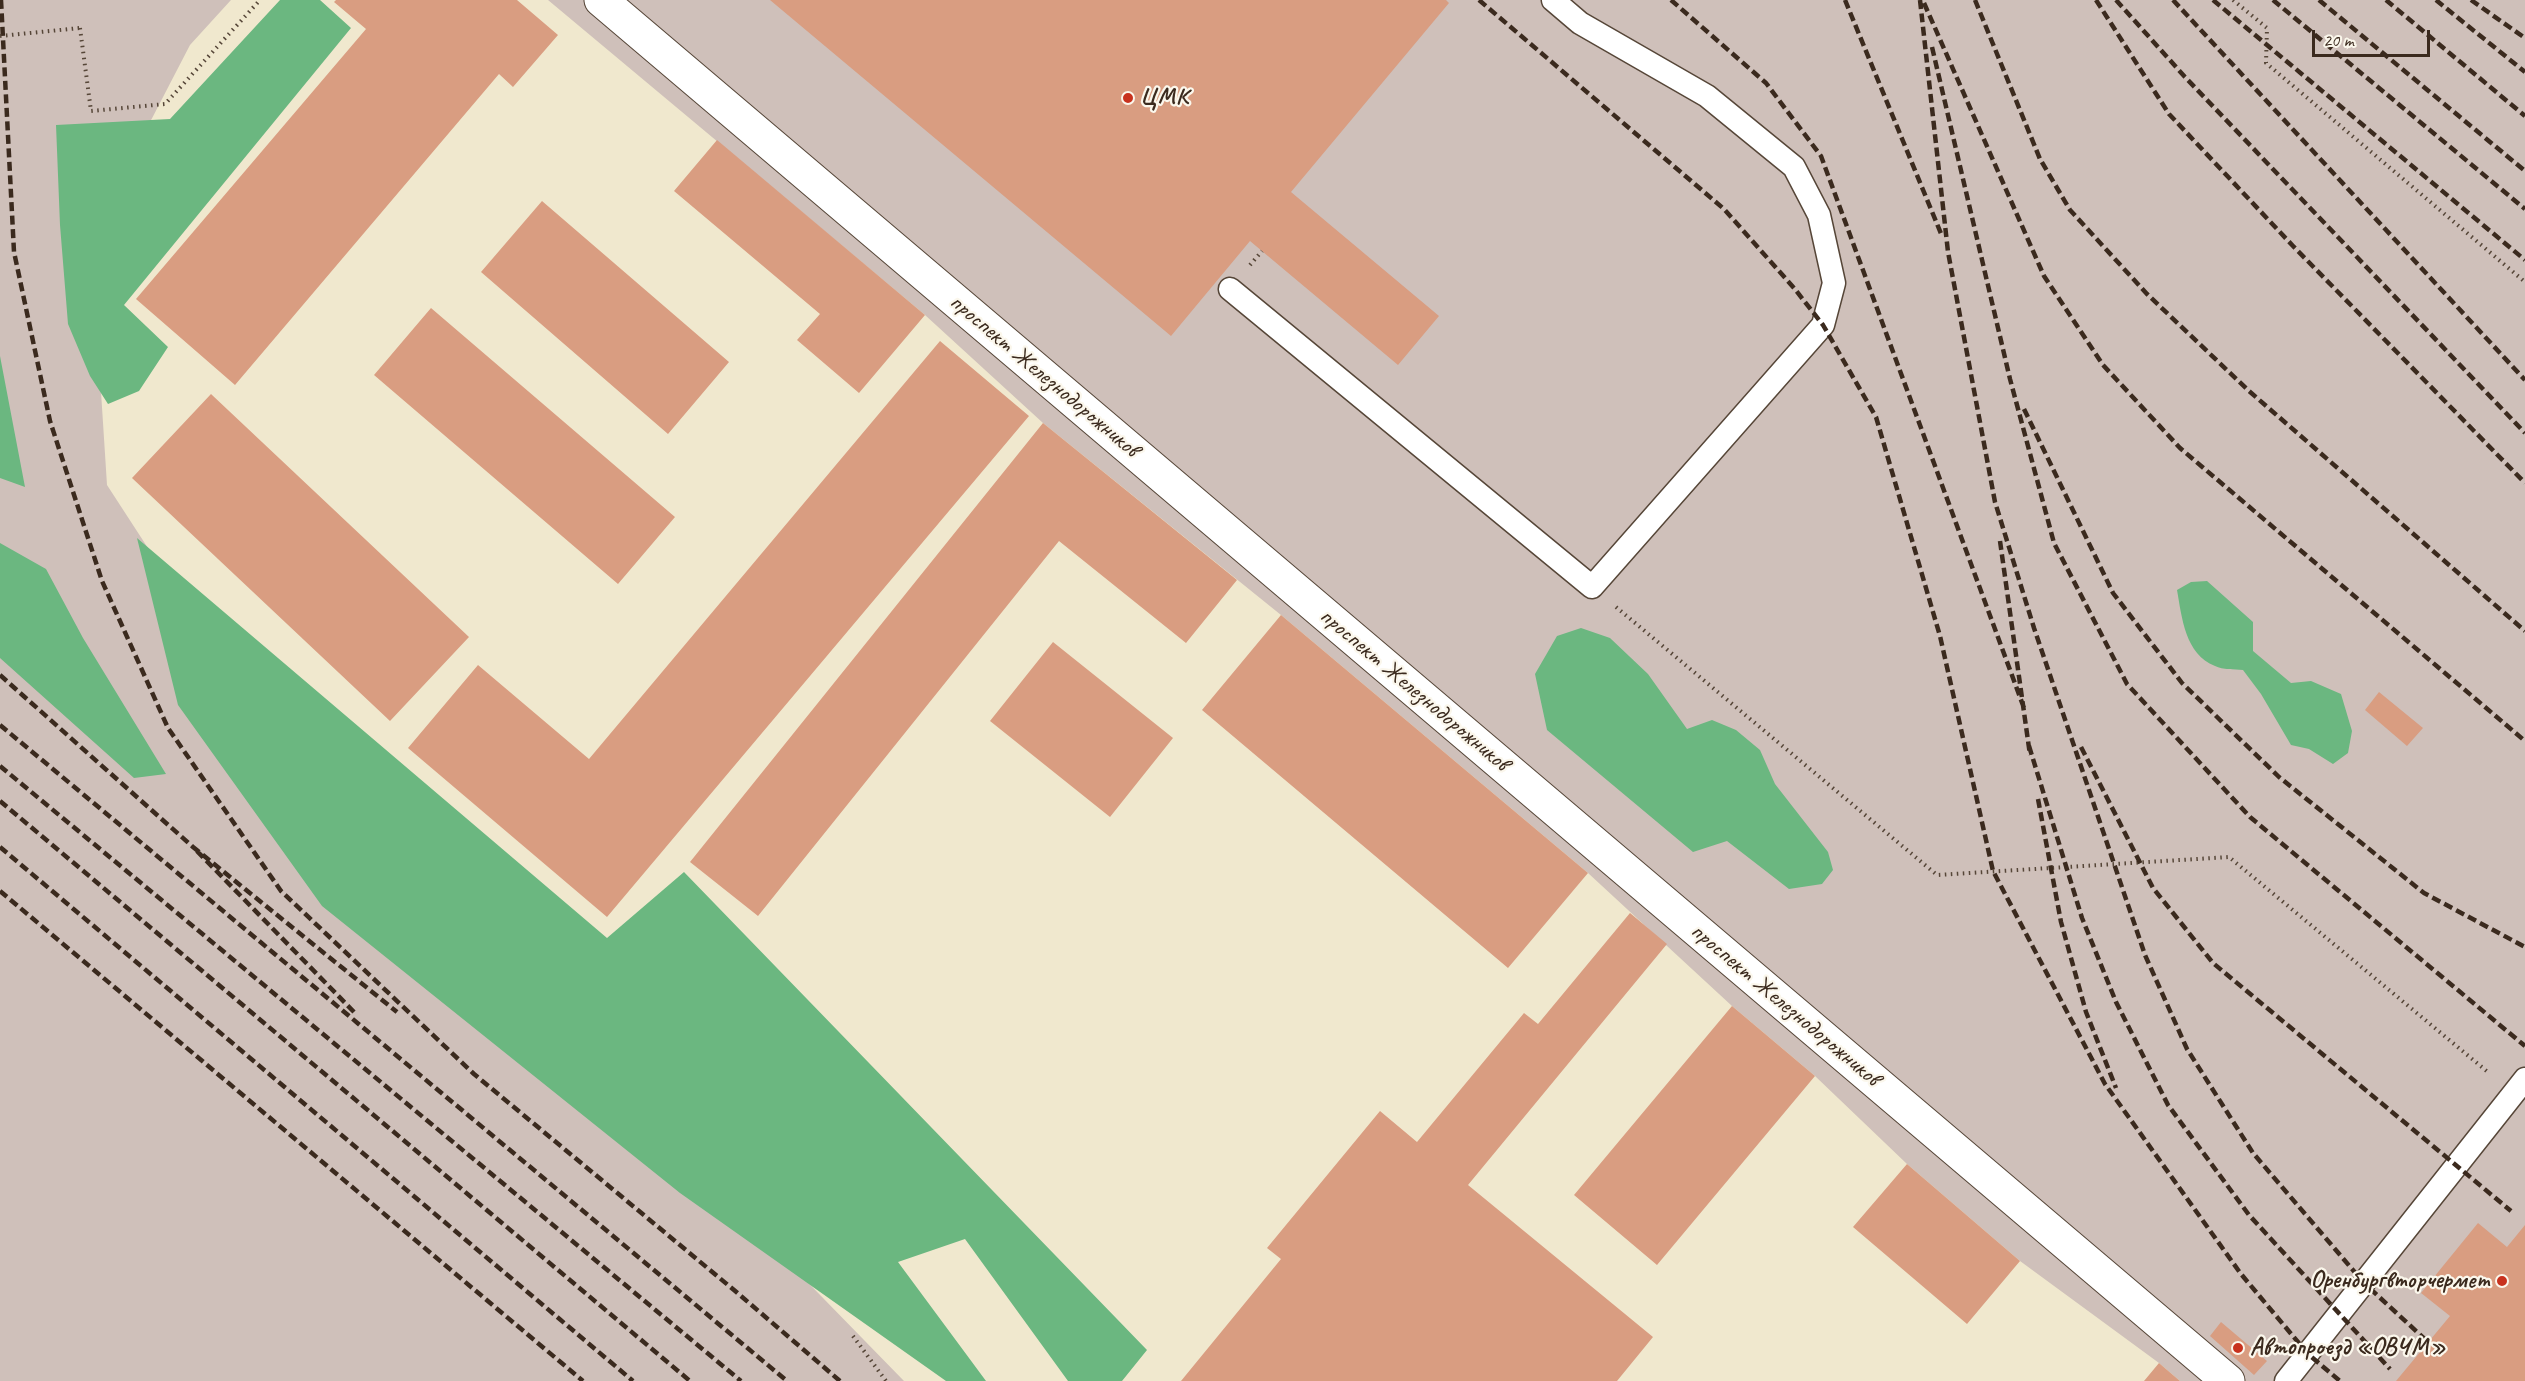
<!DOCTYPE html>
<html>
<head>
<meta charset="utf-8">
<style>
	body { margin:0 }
	#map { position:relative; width:2525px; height:1381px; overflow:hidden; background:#f0e8ce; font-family:Caveat,sans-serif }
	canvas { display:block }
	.scale { position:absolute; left:2312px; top:30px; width:118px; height:27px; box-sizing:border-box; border:3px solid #3b2a1e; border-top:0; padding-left:8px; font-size:18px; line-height:21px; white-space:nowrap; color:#3b2a1e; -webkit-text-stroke:4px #fbf7ec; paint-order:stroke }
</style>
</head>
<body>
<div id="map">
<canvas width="2525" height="1381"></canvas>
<div class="scale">20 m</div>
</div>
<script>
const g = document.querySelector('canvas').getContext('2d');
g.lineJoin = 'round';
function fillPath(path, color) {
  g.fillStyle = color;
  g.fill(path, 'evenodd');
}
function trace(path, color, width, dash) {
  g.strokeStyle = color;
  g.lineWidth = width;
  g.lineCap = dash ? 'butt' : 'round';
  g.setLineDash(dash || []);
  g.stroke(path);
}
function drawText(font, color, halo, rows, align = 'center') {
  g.font = font + ' Caveat,sans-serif';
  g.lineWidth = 4.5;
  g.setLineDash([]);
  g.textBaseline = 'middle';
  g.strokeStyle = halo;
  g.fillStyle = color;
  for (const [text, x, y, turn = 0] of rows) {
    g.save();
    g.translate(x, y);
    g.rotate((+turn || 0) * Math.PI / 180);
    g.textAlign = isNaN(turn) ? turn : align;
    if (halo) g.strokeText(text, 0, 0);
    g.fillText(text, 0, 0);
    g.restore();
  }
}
fillPath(new Path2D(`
	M0,0H231L190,45L91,236L107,485L261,722L904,1381H0Z
	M548,0H2525V1381H2180L2159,1363L2020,1261L1907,1164L1815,1076L1732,1006L1588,873L1281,615L1043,423L925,315Z`), '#cfc0ba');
fillPath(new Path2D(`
	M280,0H320L351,28L124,305L168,347L139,391L108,404L90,376L68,324L60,225L56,125L170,119Z
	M0,356L25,487L0,478Z
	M137,538L607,938L684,872L1147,1350L1122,1381H1068L965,1239L898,1262L986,1381H946L680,1193L322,906L178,705Z
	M0,543L46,569L83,638L166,774L134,778L0,658Z
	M2207,581L2253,622V651L2291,683L2311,681L2341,694L2352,731L2348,753L2333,764L2309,749L2291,745L2261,694L2243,670C2234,669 2223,670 2215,666C2185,654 2182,618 2177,590L2191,582Z
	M1581,628L1610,638L1648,674L1687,729L1712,720L1736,730L1760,750L1775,784L1828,852L1833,870L1822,884L1789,889L1727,841L1693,852L1547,730L1535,674L1557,636Z`), '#6bb780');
fillPath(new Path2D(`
	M336,0H517L558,35L513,87L499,74L235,385L136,299L366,29L334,2Z
	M770,0H1446L1449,3L1291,192L1439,316L1398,365L1250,241L1171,336Z
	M717,140L925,315L859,393L797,340L820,314L674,191Z
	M542,201L729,362L668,434L481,272Z
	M431,308L675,517L618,584L374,375Z
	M940,341L1029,416L607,917L408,748L478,665L589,759Z
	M211,394L469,637L390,721L132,478Z
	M1043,423L1237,580L1186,643L1059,541L758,916L690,862Z
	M1281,615L1588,873L1508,968L1202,710Z
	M1053,642L1173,738L1110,817L990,721Z
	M2379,692L2423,728L2407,746L2365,710Z
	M1630,913L1667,944L1468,1185L1653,1337L1617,1381H1181L1281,1259L1267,1248L1380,1111L1417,1142L1524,1013L1538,1024Z
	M1732,1006L1815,1076L1657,1265L1574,1195Z
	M1907,1164L2020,1261L1967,1324L1853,1227Z
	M2478,1223L2507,1247L2525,1225V1381H2396L2450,1316L2421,1293Z
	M2221,1322L2267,1361L2254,1375L2210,1336Z
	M2159,1363L2180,1381H2144Z`), '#d99d81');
const service = new Path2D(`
	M1230,289L1592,587L1823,325L1834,283L1819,215L1794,167L1707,96L1580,23L1553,0
	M2286,1381L2525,1079`);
const minor = new Path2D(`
	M601,0L2228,1381`);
trace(service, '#564638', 25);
trace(minor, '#564638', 35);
trace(new Path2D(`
	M2233,0L2267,28L2266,63L2525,282
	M80,28L91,111L165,104L260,0
	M1250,265L1262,251
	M1616,607L1937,875L2229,857L2489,1073
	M853,1336L886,1381`), '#564638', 4, [1.5, 4.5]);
trace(service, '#fff', 22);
trace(minor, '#fff', 33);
trace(new Path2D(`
	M1,0L14,252L50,421L102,581L168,728L281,891L474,1074L734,1290L840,1381
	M1479,0L1724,209L1794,288L1823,325L1876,417L1940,636L1993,871L2105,1084L2241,1274L2308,1354L2340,1381
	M1671,0L1766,83L1821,156L2024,708
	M1845,0L1942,236
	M1920,0L1948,252L1995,502L2034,628L2145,955L2187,1049L2253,1153L2364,1283L2428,1342
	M1975,0L2040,159L2070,210L2147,294L2249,391L2525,631
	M2096,0L2169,114L2293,246L2525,483
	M2116,0L2185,77L2525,433
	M2173,0L2525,380
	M2213,0L2525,260
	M2273,0L2525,209
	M2319,0L2525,171
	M2386,0L2525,116
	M2436,0L2525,72
	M2471,0L2525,38
	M1924,3L2044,276L2103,365L2180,448L2525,741
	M1932,47L2010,379L2054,543L2127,684L2250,817L2525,1046
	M2024,409L2113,593L2182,683L2279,777L2424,893L2525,947
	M2000,541L2030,755
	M0,675L193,847
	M0,725L787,1381
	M2029,746L2082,918L2116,1002L2168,1105L2249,1215L2390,1369
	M2081,747L2153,888L2213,963L2511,1211
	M0,766L741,1381
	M2038,799L2061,922L2086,1012L2116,1088
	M0,801L690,1381
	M0,847L633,1381
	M0,891L583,1381
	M354,1012L193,847L397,1012`), '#3b2a1e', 4.5, [9, 4.5]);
trace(new Path2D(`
	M0,36L80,28`), '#564638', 4, [1.5, 4.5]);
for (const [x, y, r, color] of [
	[1128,98,6,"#c8321e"],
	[2502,1281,6,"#c8321e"],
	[2238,1348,6,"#c8321e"]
]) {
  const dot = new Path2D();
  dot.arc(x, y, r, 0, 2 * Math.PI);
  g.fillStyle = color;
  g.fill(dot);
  trace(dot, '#fbf7ec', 2);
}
drawText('bold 24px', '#3b2a1e', '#fbf7ec', [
	["ЦМК",1140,98],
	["Оренбургвторчермет",2490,1281,"right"],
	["Автопроезд «ОВЧМ»",2250,1348]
], 'left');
drawText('24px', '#3b2a1e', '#fbf7ec', [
	["проспект Железнодорожников",1044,376,40],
	["проспект Железнодорожников",1414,690,40],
	["проспект Железнодорожников",1785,1005,40]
]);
</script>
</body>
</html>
